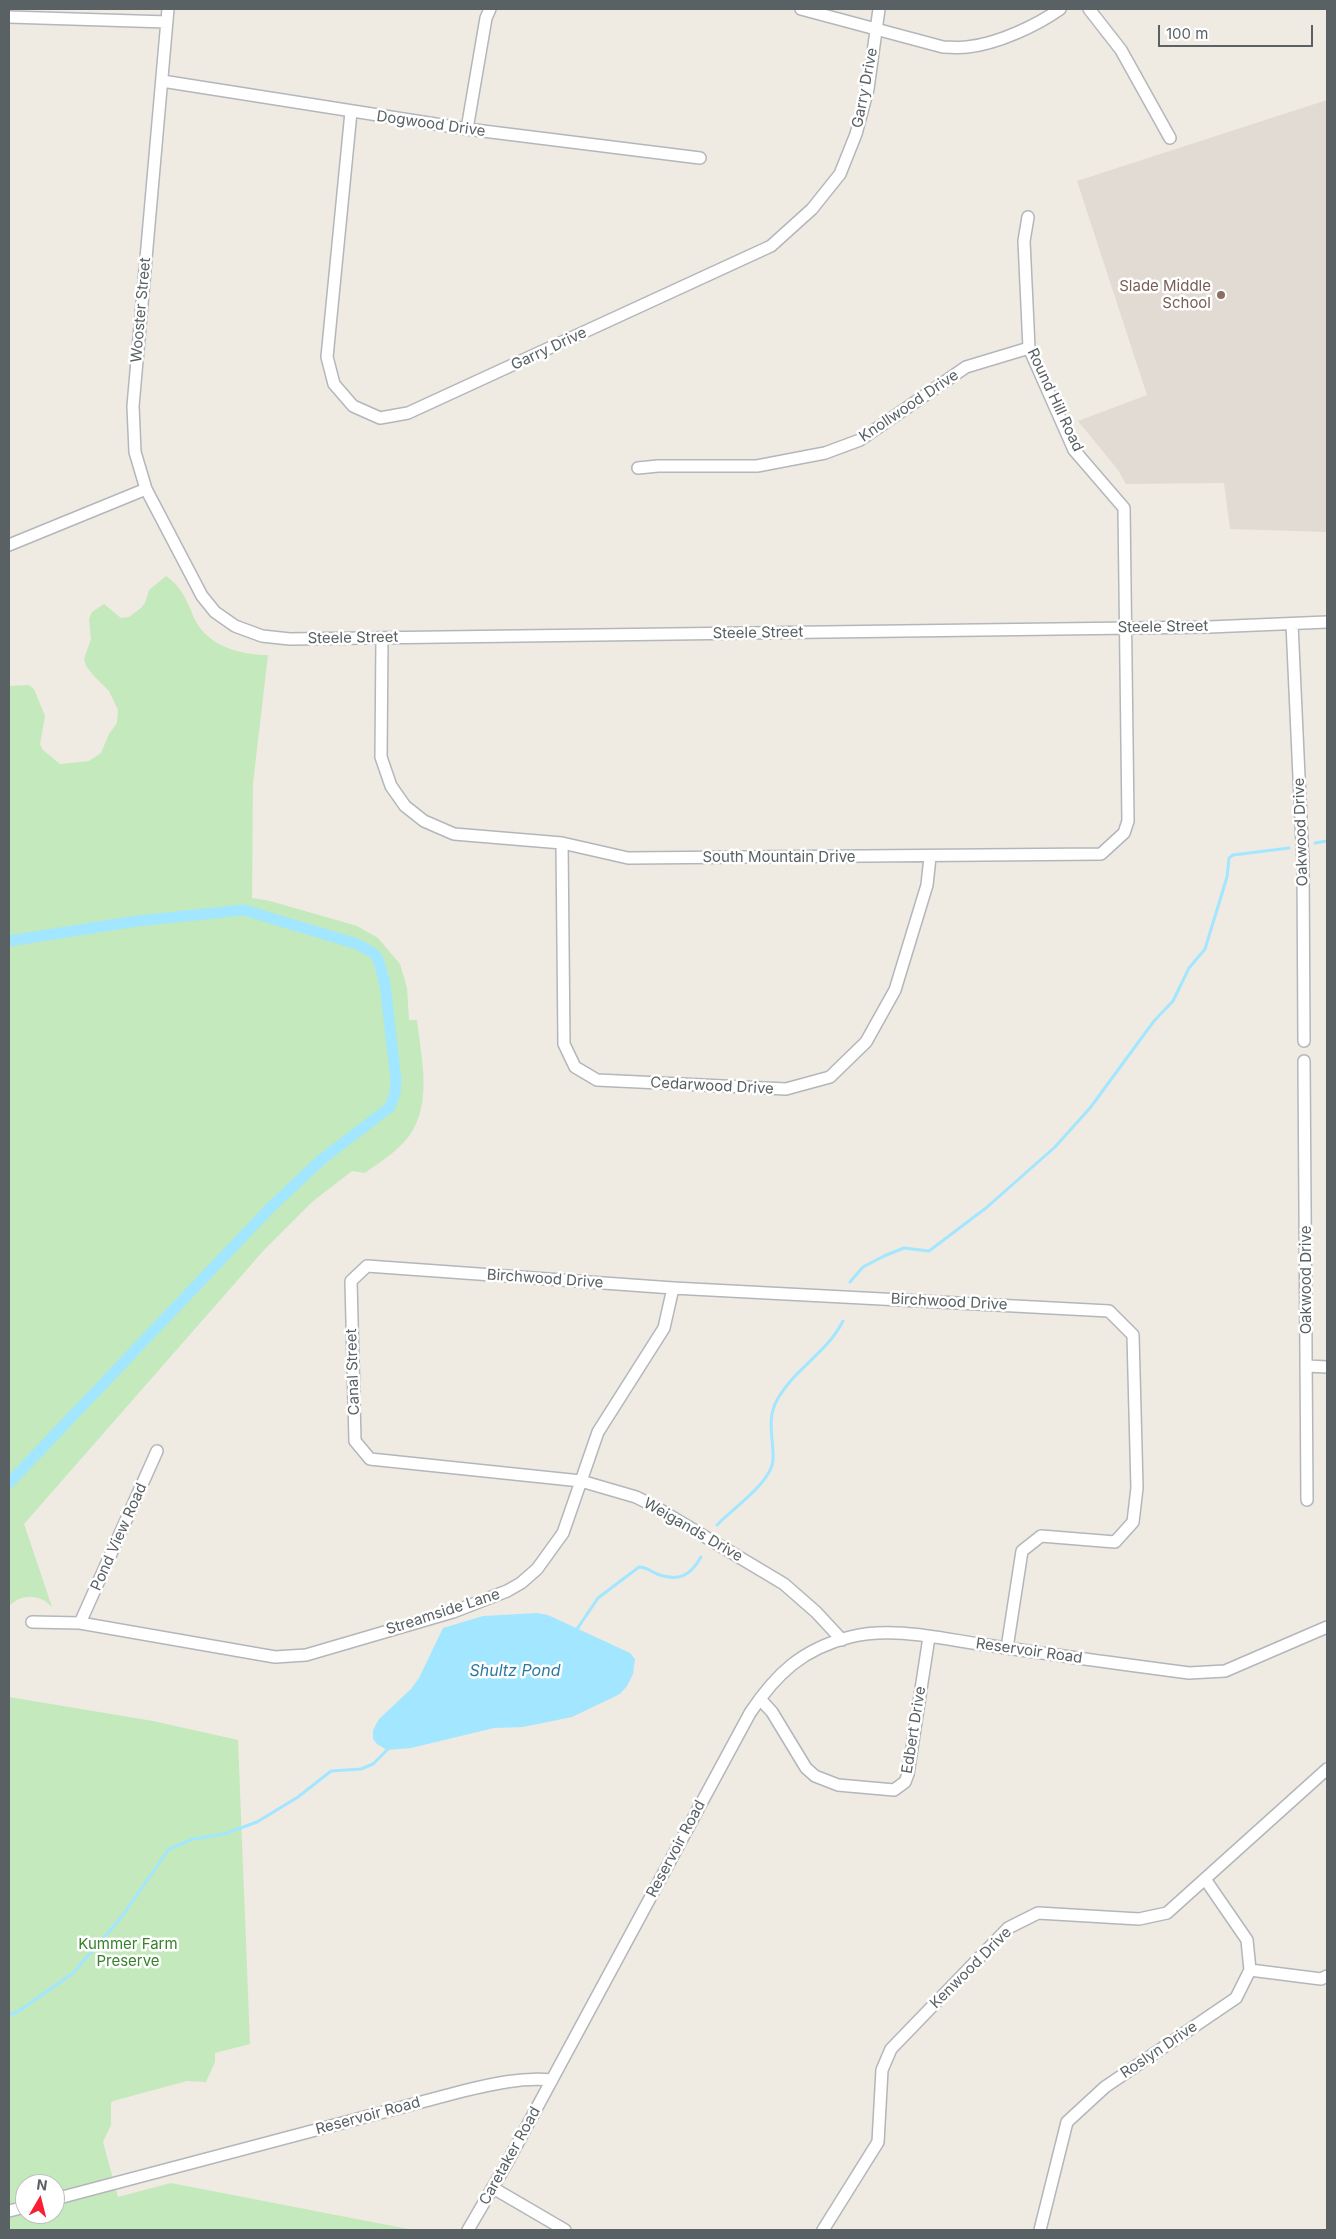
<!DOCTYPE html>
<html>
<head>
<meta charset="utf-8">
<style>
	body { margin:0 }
	#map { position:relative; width:1336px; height:2239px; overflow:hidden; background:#efeae2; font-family:Inter,sans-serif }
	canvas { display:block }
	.frame { position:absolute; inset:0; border:10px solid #5a6164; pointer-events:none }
	.north { position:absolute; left:15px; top:2174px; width:50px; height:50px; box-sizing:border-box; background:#fff; border:1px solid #bdc0c1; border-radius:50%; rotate:8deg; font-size:14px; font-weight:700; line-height:20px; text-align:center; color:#5a6164 }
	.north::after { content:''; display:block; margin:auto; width:18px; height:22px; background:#fa1d34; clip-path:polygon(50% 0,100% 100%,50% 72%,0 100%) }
	.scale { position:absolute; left:1158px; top:25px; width:155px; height:22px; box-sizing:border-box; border:2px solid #5a6164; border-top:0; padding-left:6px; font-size:15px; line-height:18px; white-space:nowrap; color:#5a6164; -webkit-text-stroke:4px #fff; paint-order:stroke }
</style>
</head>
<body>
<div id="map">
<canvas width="1336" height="2239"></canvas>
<div class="frame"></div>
<div class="north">N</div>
<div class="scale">100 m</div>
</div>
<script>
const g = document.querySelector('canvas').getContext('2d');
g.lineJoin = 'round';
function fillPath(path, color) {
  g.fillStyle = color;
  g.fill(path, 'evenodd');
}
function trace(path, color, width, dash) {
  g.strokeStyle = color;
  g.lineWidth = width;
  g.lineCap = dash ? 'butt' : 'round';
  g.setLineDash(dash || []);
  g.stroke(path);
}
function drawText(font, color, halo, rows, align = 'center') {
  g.font = font + ' Inter,sans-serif';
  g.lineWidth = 5;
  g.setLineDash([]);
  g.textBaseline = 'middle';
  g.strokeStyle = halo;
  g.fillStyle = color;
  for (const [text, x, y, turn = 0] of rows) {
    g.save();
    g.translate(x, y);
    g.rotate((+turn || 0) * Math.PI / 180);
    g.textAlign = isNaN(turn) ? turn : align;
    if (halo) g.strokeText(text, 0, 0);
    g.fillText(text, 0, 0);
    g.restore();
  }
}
fillPath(new Path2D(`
	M1327,100V532L1230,529L1224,483L1126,484L1118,470L1078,421L1147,395L1077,181Z`), '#e1dbd3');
fillPath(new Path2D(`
	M166,576C182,587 187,601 194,618C207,646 240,655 268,655L253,783L252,898L270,901L357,926L378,938L400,964L407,988L409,1020H417C421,1057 433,1103 409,1136C398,1151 380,1162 365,1173L352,1171L312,1202L264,1250L24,1524L52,1607C40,1594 22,1593 9,1606V686L28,685L34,689L45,716L40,744L43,750L60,764L89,761L101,753L109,734L117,723L118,710L109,691L94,676L86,666L84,659L91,639L89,619L92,612L104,604L121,618L129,617L141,608L145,603L149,590Z
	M9,1697L153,1721L238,1740L250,2044L215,2053V2062L206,2082L187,2081L113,2101L111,2103V2125L103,2142L118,2197L171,2183L413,2230H9ZM25,2184H55V2214H25Z`), '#c4e9bc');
fillPath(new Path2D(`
	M537,1613L548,1615L630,1653L635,1659L633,1674L627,1686L620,1694L572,1717L523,1727L494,1728L411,1748L387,1750L377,1744L373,1739V1730L379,1719L411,1689L419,1678L443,1628L483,1616Z`), '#a2e7ff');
trace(new Path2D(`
	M1315,843L1327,841
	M850,1282L863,1267L884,1256L904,1248L929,1251L986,1208L1055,1147L1090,1108L1154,1021L1173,1001L1189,968L1205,949L1227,877L1229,858L1233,855L1289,848
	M717,1525C732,1509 772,1482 773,1460C774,1440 766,1420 777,1400C794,1369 827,1353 843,1321
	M575,1632L598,1598L639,1567C647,1567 650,1571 657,1574C679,1582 690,1576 701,1557
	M9,2015L19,2011L73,1973L120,1919L169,1849L193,1839L224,1834L257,1822L298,1797L331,1771L361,1769L373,1764L390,1747`), '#a2e7ff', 3);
trace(new Path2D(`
	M9,941L137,921L244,910L357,944L375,954L379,962L385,984L396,1080L395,1093L390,1107L321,1160L270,1208L9,1483`), '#a2e7ff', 11);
const street = new Path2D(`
	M168,9L133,406L135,452L146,489L202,596L215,612L235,626L262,636L290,639L1209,627L1327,622
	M801,9L943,47C951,47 959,48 967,47C997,44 1036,26 1060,9
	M1089,9L1121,50L1170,138
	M9,17L167,22
	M162,81L467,129L700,158
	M351,112L327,357L334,384L353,406L380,418L408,413L771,246L812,209L840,174L856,134L868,89L879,9
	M467,129L486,18L490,9
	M638,468L658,466H757L825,453L860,440L966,367L1029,348
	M9,545L146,489
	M1292,624L1303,864L1304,1041
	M382,638L381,757L391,786L405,806L424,821L454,834L562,843L628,858L1101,854L1124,833L1128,821L1124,508L1074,450L1029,348L1024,241L1028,217
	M562,843L564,1044L575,1067L597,1080L786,1089L830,1077L866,1042L895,990L927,885L930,857
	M1304,1061L1307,1500
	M1307,1366L1327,1367
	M32,1622L80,1623L275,1657L306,1655L453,1612L507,1591L521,1583L537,1569L563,1533L598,1432L664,1328L673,1288
	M80,1623L157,1451
	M842,1640L816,1612L784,1584L652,1505L636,1497L581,1481L370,1459L355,1441L351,1281L367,1266L673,1288L1109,1311L1133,1335L1137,1488L1133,1522L1115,1542L1041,1536L1022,1551L1007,1648
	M760,1699L772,1712L806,1768L815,1776L838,1785L894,1790L905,1782L908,1774L929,1637
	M1250,1970L1321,1979L1327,1976
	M493,2188L565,2230
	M55,2199L463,2091C492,2084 522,2077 552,2080
	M9,2211L25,2207
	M468,2230L507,2163L750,1713C776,1674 802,1649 850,1637C893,1626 942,1639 986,1645C1053,1655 1121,1664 1189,1673L1225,1671L1327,1627
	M823,2230L878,2142L882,2070L891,2049L1008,1928L1038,1913L1139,1919L1167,1913L1327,1769
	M1040,2230L1067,2122L1105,2087L1236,1998L1250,1970L1247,1940L1205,1879`);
trace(street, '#b3b7bb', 14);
trace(street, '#fff', 11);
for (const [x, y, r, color] of [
	[1221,295,5,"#8d6e63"]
]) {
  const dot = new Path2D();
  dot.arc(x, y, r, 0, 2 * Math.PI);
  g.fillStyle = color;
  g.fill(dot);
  trace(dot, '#fff', 2);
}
drawText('15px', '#5a6164', '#fff', [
	["Garry Drive",865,88,-79],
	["Dogwood Drive",431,124,8],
	["Wooster Street",141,310,-85],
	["Garry Drive",549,349,-25],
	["Round Hill Road",1055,400,65],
	["Knollwood Drive",909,406,-34],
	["Steele Street",1163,627,-1],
	["Steele Street",758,633,-1],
	["Steele Street",353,638,-1],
	["Oakwood Drive",1301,832,-92],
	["South Mountain Drive",779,857],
	["Cedarwood Drive",712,1086,3],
	["Birchwood Drive",545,1279,4],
	["Oakwood Drive",1306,1280,-90],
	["Birchwood Drive",949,1302,3],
	["Canal Street",353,1372,-92],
	["Weigands Drive",693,1530,30],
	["Pond View Road",119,1537,-66],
	["Streamside Lane",443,1612,-18],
	["Reservoir Road",1029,1651,8],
	["Edbert Drive",914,1730,-81],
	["Reservoir Road",676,1849,-62],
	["Kenwood Drive",971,1968,-45],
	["Roslyn Drive",1159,2050,-34],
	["Reservoir Road",368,2116,-15],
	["Caretaker Road",510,2156,-61]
]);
drawText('15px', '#785e54', '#fff', [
	["Slade Middle",1211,286],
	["School",1211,303]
], 'right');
drawText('15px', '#37822b', '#fff', [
	["Kummer Farm",128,1944],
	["Preserve",128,1961]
]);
drawText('italic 16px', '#2e7a9f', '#fff', [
	["Shultz Pond",515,1671]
]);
</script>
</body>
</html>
